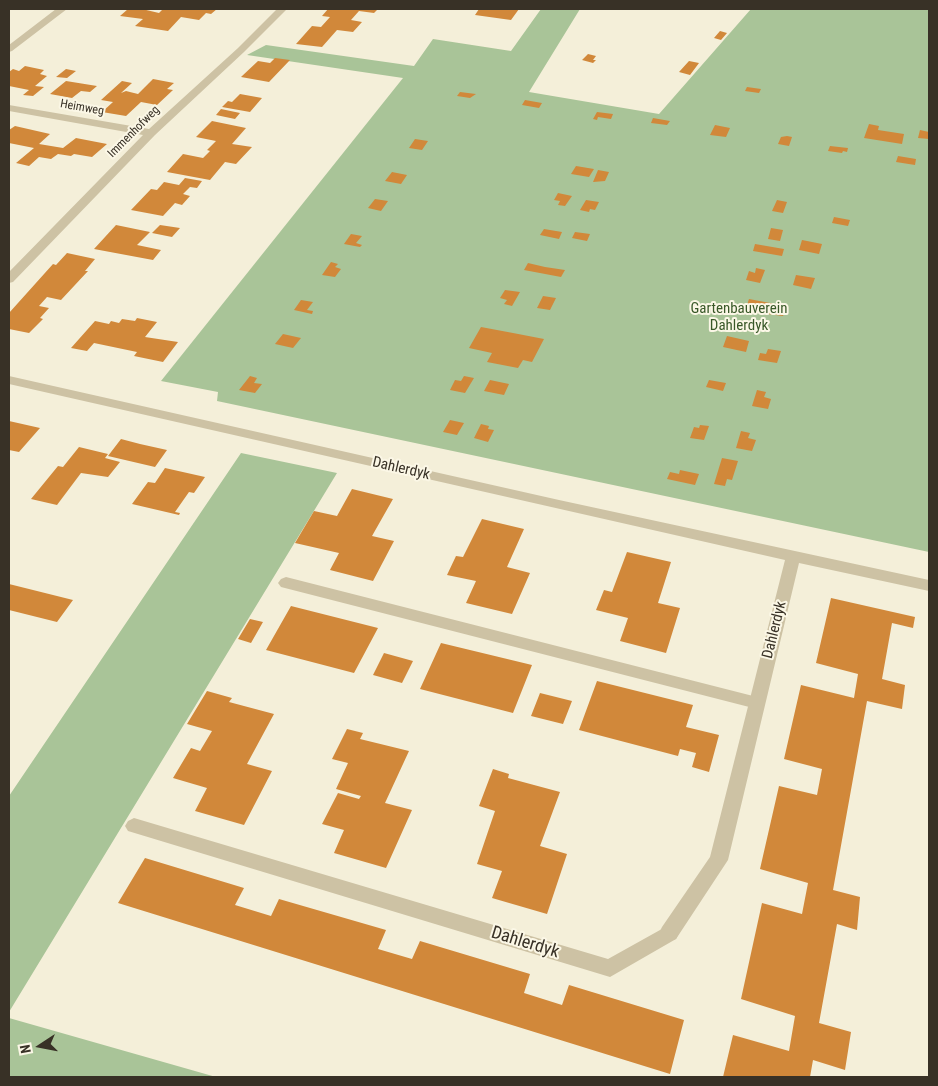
<!DOCTYPE html>
<html>
<head>
<meta charset="utf-8">
<style>
	body { margin:0 }
	#map { position:relative; width:938px; height:1086px; overflow:hidden; background:#f4efd9; font-family:"Roboto Condensed",sans-serif }
	canvas { display:block }
	.frame { position:absolute; inset:0; border:10px solid #383126; pointer-events:none }
	.north { position:absolute; left:15px; top:1021px; width:50px; height:50px; -webkit-text-stroke:4px #fbf7e6; paint-order:stroke; rotate:259deg; font-size:14px; font-weight:700; line-height:20px; text-align:center; color:#383126 }
	.north::after { content:''; display:block; margin:auto; width:18px; height:22px; background:#383126; clip-path:polygon(50% 0,100% 100%,50% 72%,0 100%) }
</style>
</head>
<body>
<div id="map">
<canvas width="938" height="1086"></canvas>
<div class="frame"></div>
<div class="north">N</div>
</div>
<script>
const g = document.querySelector('canvas').getContext('2d');
g.lineJoin = 'round';
function fillPath(path, color) {
  g.fillStyle = color;
  g.fill(path, 'evenodd');
}
function drawText(font, color, halo, rows, align = 'center') {
  g.font = font + ' "Roboto Condensed",sans-serif';
  g.lineWidth = 4;
  g.setLineDash([]);
  g.textBaseline = 'middle';
  g.strokeStyle = halo;
  g.fillStyle = color;
  for (const [text, x, y, turn = 0] of rows) {
    g.save();
    g.translate(x, y);
    g.rotate((+turn || 0) * Math.PI / 180);
    g.textAlign = isNaN(turn) ? turn : align;
    if (halo) g.strokeText(text, 0, 0);
    g.fillText(text, 0, 0);
    g.restore();
  }
}
fillPath(new Path2D(`
	M541,9H580L529,92L659,114L751,9H929V552L217,401L218,392L161,381L403,78L247,55L266,45L414,66L433,39L511,51Z
	M241,453L337,473L9,1012V796Z
	M9,1018L216,1077H9Z`), '#a9c498');
fillPath(new Path2D(`
	M128,9H142L159,13L163,9H217L211,14L206,13L199,20L181,17L168,31L135,26L143,19L120,16Z
	M328,9H378L374,13L359,11L351,20L362,22L353,32L337,30L322,47L296,44L312,26L321,27L330,17L322,16Z
	M479,9H519L511,20L475,15Z
	M720,31L727,33L721,40L714,38Z
	M588,54L596,56L593,60H596L593,63L582,60Z
	M275,58L290,60L269,82L241,77L258,61L270,63Z
	M689,61L699,63L690,75L679,72Z
	M25,66L44,70L40,74L47,76L35,86L44,87L33,96L23,95L29,90L9,86V72L13,69L19,71Z
	M66,69L76,71L67,78L56,77Z
	M153,79L174,83L167,89L173,90L157,105L141,102L126,116L102,112L113,102L101,100L122,81L132,83L121,93L126,91L138,94Z
	M66,81L97,86L90,92L81,91L72,98L50,94Z
	M747,87L761,89L759,93L745,91Z
	M460,92L476,94L470,98L457,96Z
	M240,94L262,98L250,112L222,107L228,101L232,102Z
	M525,100L542,103L539,108L522,105Z
	M221,109L240,113L235,119L216,115Z
	M597,112L613,114L611,119L598,117L597,120L593,119Z
	M653,118L670,121L667,125L651,123Z
	M212,121L246,128L232,144L252,147L236,164L225,162L210,180L167,172L183,154L203,158L210,151L207,150L216,141L196,137Z
	M869,124L879,126L878,130L904,134L902,144L864,138Z
	M715,125L730,128L726,137L710,135Z
	M15,126L50,134L39,144L63,148L76,138L107,144L92,157L74,154L71,156L58,154L51,159L39,157L29,166L16,163L34,148L9,143V130Z
	M920,130L929,132V139L918,138Z
	M787,136L792,137L789,146L778,144L781,137Z
	M415,139L428,141L422,150L409,148Z
	M830,146L848,148L847,152L843,151L842,153L828,151Z
	M898,156L916,159L915,165L896,162Z
	M576,166L594,169L589,177L571,174Z
	M598,170L609,172L605,181L593,182Z
	M392,172L407,175L401,184L385,181Z
	M185,178L202,181L197,188L190,187L183,194L190,196L182,205L175,203L163,216L131,210L151,189L157,190L164,182L179,185Z
	M558,193L572,196L565,206L558,205L560,201L554,200Z
	M375,199L388,201L381,211L368,208Z
	M586,200L599,202L595,210L590,209L589,212L580,210Z
	M777,200L787,202L783,213L772,211Z
	M834,217L850,220L848,226L832,223Z
	M116,225L150,232L137,245L161,250L153,260L94,249Z
	M160,225L180,228L172,237L152,233Z
	M771,228L783,230L780,241L768,239Z
	M544,229L562,232L559,239L540,235Z
	M575,232L590,234L587,241L572,238Z
	M351,234L362,236L356,243L362,245L360,247L344,244Z
	M802,240L822,244L819,254L799,250Z
	M755,244L784,249L782,256L753,251Z
	M67,253L95,259L85,271H88L61,300L47,297L39,306L49,308L40,318L43,319L29,333L9,329V313L53,264L56,265Z
	M331,262L338,264L335,267L341,269L335,277L322,275Z
	M528,263L545,267L565,270L561,277L524,270Z
	M756,268L765,270L760,283L746,280L749,271L755,273Z
	M796,275L815,278L811,289L793,285Z
	M505,290L520,292L512,306L504,304L507,300L500,298Z
	M543,296L556,298L550,310L537,308Z
	M749,299L786,306L783,316L745,311Z
	M301,300L313,302L307,310L313,311L312,314L294,310Z
	M137,318L157,322L145,337L178,342L163,362L134,356L137,352L94,343L87,351L71,348L95,321L109,324L111,321L119,323L122,319L135,321Z
	M481,327L513,333L544,339L532,362L523,360L518,368L487,362L492,353L469,348Z
	M283,334L301,338L293,348L275,344Z
	M727,336L749,341L746,352L723,347Z
	M768,349L781,351L777,363L758,360L760,353L766,354Z
	M250,376L257,378L254,383L262,384L255,393L239,390Z
	M464,376L474,378L465,393L450,390L455,380L461,381Z
	M490,380L509,384L504,395L484,391Z
	M709,380L726,383L723,391L706,387Z
	M757,390L766,392L764,397L771,399L768,409L752,406Z
	M450,420L464,423L457,435L443,432Z
	M9,421L40,428L19,452L9,450Z
	M481,424L489,426L488,429L494,430L488,442L474,438Z
	M700,425L709,426L704,440L690,438L694,427L699,428Z
	M741,431L750,433L748,438L756,440L752,451L736,448Z
	M121,439L140,444L167,450L155,467L108,456Z
	M79,447L108,454L105,458L120,462L108,477L81,473L57,505L31,499L58,466L63,467Z
	M722,458L738,461L732,480L727,479L725,486L714,484Z
	M165,468L205,477L194,493L189,492L175,512L180,513L179,515L132,504L148,482L155,483Z
	M680,470L699,474L695,485L667,479L670,472L679,474Z
	M352,489L393,499L372,536L394,541L373,581L330,570L339,553L295,543L314,511L337,516Z
	M482,519L524,529L507,567L530,573L512,614L466,603L476,581L447,575L456,556L463,557Z
	M627,552L671,562L658,603L680,608L666,653L620,641L628,618L596,610L604,590L612,592Z
	M9,584L73,600L57,622L9,610Z
	M831,598L915,617L913,628L892,623L882,679L905,685L902,709L867,701L833,890L860,897L857,930L837,924L819,1023L851,1032L845,1070L813,1060L810,1077H723L733,1035L789,1051L795,1016L741,999L762,903L802,914L808,883L760,869L779,786L817,795L822,769L784,759L801,685L854,698L858,674L816,663Z
	M291,606L378,628L354,673L266,650Z
	M250,619L263,622L251,643L238,639Z
	M441,643L532,665L513,713L420,689Z
	M384,653L413,661L402,683L373,675Z
	M597,681L693,705L686,727L719,735L709,772L692,767L696,753L680,749L678,756L579,730Z
	M207,691L232,698L229,702L274,714L247,764L272,771L244,825L195,811L207,788L173,778L191,748L200,751L212,731L187,724Z
	M540,693L572,701L563,724L531,716Z
	M347,729L363,733L360,739L409,751L385,803L412,810L386,868L334,853L344,830L322,824L338,793L359,799L361,796L336,789L348,763L332,759Z
	M493,769L509,774L508,778L560,792L540,846L567,854L547,914L492,898L502,871L477,864L495,811L479,806Z
	M145,858L244,888L235,905L271,916L279,899L386,930L378,949L412,959L420,941L530,974L524,993L562,1005L569,985L684,1020L670,1074L118,903Z`), '#d1883a');
fillPath(new Path2D(`
	M286,577L757,697L763,698L765,703L763,708L757,709L281,587L278,583L281,579Z
	M134,818L608,959L669,925L676,927L679,933L676,939L610,977L128,831L125,826L128,821Z`), '#cdc2a4');
fillPath(new Path2D(`
	M56,9H67L12,51L9,52V45Z
	M277,9H287L244,52L155,135L13,282L9,283V272L143,135L9,111V105L149,129L238,48Z
	M9,376L559,500L929,580V591L799,563L728,860L676,939L669,941L662,939L659,933L662,927L710,857L785,560L9,384Z`), '#cdc2a4');
drawText('12px', '#383126', '#fbf7e6', [
	["Heimweg",82,108,10],
	["Immenhofweg",134,132,-45]
]);
drawText('15px', '#395828', '#fbf7e6', [
	["Gartenbauverein",739,309],
	["Dahlerdyk",739,326]
]);
drawText('15px', '#383126', '#fbf7e6', [
	["Dahlerdyk",401,469,13],
	["Dahlerdyk",775,630,-76]
]);
drawText('18px', '#383126', '#fbf7e6', [
	["Dahlerdyk",525,943,17]
]);
</script>
</body>
</html>
